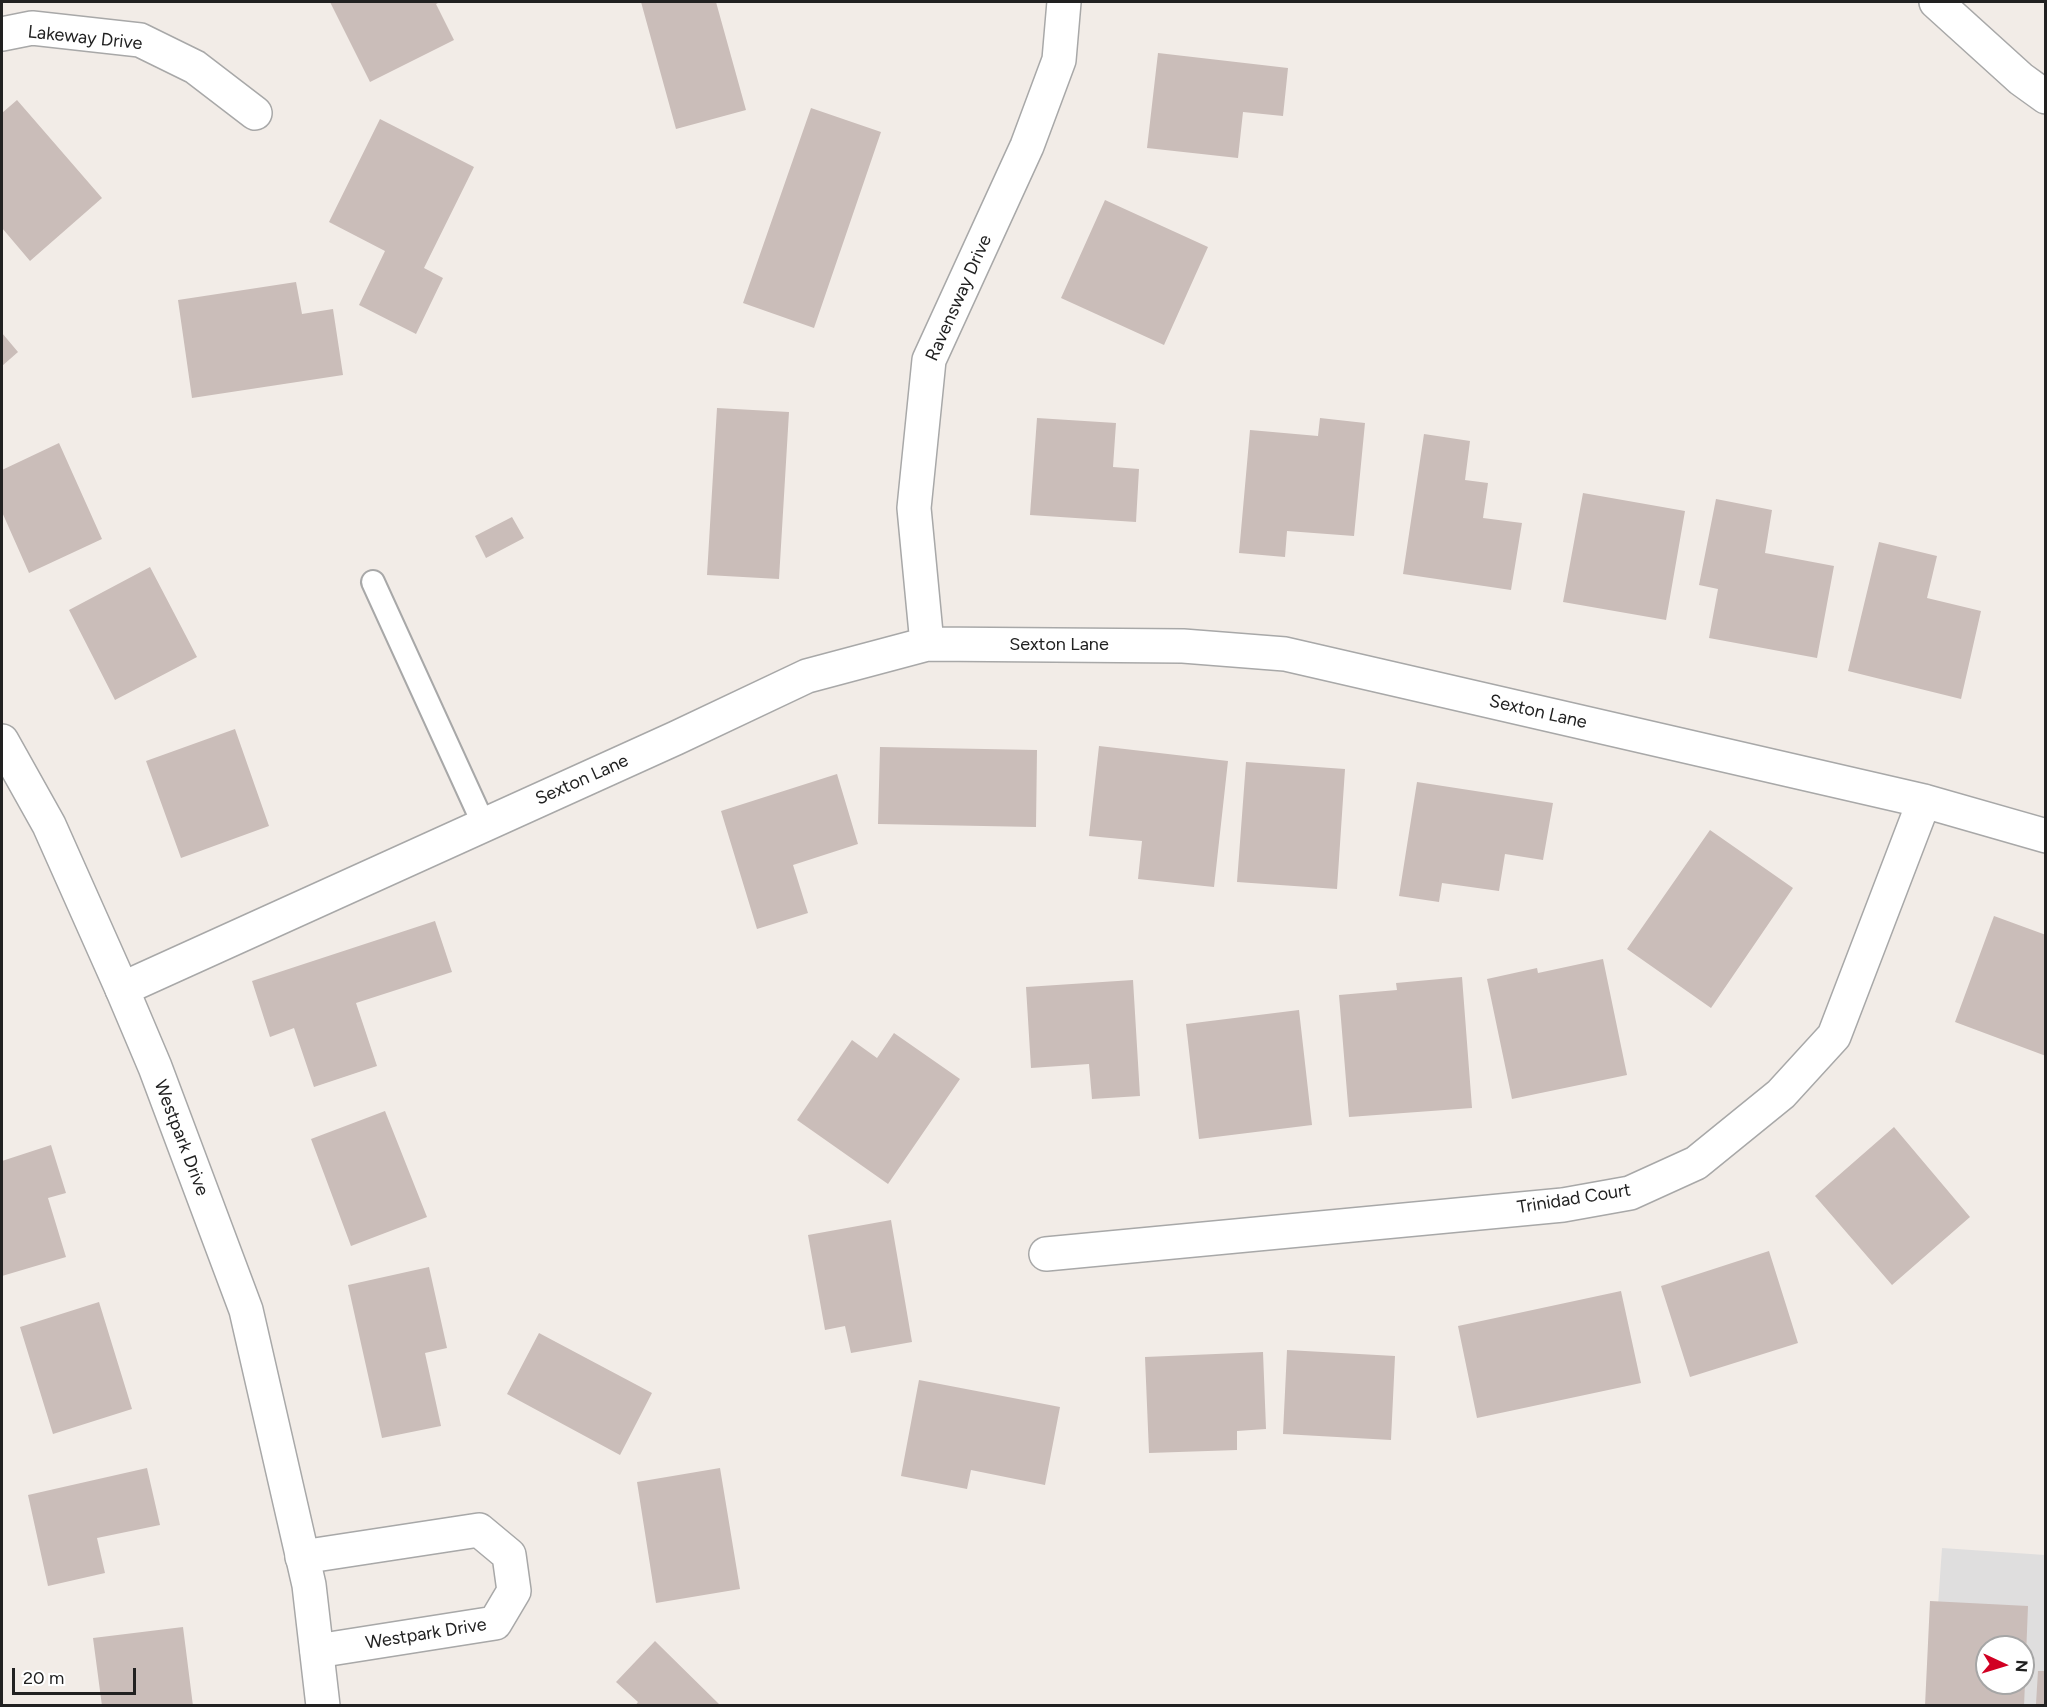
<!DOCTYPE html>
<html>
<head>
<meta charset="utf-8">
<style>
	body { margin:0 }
	#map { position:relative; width:2047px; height:1707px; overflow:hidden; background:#f2ece7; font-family:Figtree,sans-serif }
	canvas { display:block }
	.frame { position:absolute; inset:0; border:3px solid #212121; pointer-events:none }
	.north { position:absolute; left:1975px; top:1635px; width:60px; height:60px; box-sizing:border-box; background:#fff; border:2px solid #a6a6a6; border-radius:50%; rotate:94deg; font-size:16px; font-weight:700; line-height:24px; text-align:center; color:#212121 }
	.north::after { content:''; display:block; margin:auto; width:21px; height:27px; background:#d10023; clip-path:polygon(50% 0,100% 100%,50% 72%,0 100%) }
	.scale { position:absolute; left:12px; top:1668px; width:124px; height:27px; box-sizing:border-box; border:3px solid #212121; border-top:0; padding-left:8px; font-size:18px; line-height:21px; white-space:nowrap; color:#212121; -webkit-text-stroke:4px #fff; paint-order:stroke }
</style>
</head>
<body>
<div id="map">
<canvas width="2047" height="1707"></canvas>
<div class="frame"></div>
<div class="north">N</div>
<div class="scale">20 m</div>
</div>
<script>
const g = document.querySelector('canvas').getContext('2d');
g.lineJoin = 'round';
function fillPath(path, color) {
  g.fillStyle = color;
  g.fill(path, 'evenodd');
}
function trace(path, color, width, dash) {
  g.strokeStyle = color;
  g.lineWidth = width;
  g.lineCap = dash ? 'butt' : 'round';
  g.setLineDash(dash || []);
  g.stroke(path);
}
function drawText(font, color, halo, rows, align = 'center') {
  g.font = font + ' Figtree,sans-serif';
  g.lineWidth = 4.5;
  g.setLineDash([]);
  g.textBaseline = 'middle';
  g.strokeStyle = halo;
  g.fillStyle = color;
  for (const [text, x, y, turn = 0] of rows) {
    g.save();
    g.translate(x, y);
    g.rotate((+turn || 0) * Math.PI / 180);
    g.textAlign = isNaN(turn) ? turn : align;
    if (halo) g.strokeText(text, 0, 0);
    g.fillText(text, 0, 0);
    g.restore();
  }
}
fillPath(new Path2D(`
	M1942,1548L2045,1555V1705L1931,1706ZM1987,1647H2023V1683H1987Z`), '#dfdede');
fillPath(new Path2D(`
	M330,2H440L436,4L454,40L370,82Z
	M641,2H716L746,110L676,129Z
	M1158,53L1288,68L1283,116L1243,112L1238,158L1147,148Z
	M17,100L102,198L30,261L2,228V113Z
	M811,108L881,132L814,328L743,303Z
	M380,119L474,167L424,268L443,278L416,334L359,305L385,251L329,222Z
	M1105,200L1208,247L1164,345L1061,298Z
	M296,282L302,314L333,309L343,375L192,398L178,300Z
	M2,333L18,352L2,366Z
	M717,408L789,412L779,579L707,575Z
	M1037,418L1116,423L1113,467L1139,469L1136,522L1030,515Z
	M1320,418L1365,423L1354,536L1287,531L1285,557L1239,553L1250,430L1318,436Z
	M1424,434L1470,441L1465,480L1488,483L1483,518L1522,523L1511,590L1403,574Z
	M59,443L102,539L29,573L2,512V470Z
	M1583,493L1685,511L1666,620L1563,602Z
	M1716,499L1772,510L1765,553L1834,566L1817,658L1709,638L1718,589L1699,585Z
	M512,517L524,538L486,558L475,536Z
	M1879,542L1937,556L1927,598L1981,611L1961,699L1848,671Z
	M150,567L197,657L115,700L69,610Z
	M235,729L269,826L181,858L146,761Z
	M1099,746L1228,761L1214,887L1138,879L1142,841L1089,836Z
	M880,747L1037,750L1036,827L878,824Z
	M1246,762L1345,769L1337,889L1237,882Z
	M837,774L858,844L793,865L808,913L757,929L721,811Z
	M1417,782L1553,803L1543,860L1505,854L1499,891L1442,883L1439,902L1399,896Z
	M1710,830L1793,888L1711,1008L1627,949Z
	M1994,916L2046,935V1056L1955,1022Z
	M435,921L452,972L356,1003L377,1066L314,1087L294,1028L270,1037L252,981Z
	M1603,959L1627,1075L1512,1099L1487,979L1537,968L1538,973Z
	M1462,977L1472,1108L1349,1117L1339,995L1397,990L1396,983Z
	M1133,980L1140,1096L1092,1099L1089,1064L1031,1068L1026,987Z
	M1299,1010L1312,1125L1199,1139L1186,1024Z
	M894,1033L960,1079L888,1184L797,1120L852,1040L877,1058Z
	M385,1111L427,1217L351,1246L311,1139Z
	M1894,1127L1970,1217L1892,1285L1815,1196Z
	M51,1145L66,1193L48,1198L66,1257L2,1276V1161Z
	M891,1220L912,1342L851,1353L845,1326L825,1330L808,1235Z
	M1769,1251L1798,1343L1690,1377L1661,1286Z
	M429,1267L447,1348L425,1353L441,1426L382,1438L348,1285Z
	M1621,1291L1641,1383L1477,1418L1458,1326Z
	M99,1302L132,1409L53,1434L20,1327Z
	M539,1333L652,1393L620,1455L507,1394Z
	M1287,1350L1395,1356L1391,1440L1283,1434Z
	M1263,1352L1266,1429L1237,1431V1450L1149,1453L1145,1357Z
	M919,1380L1060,1407L1045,1485L971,1470L967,1489L901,1476Z
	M147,1468L160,1525L97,1538L105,1573L48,1586L28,1495Z
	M720,1468L740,1589L656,1603L637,1482Z
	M1930,1601L2028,1606L2025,1681H2023V1647H1987V1683H2025L2024,1706H1925Z
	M183,1627L193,1706H102L93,1638Z
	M655,1641L721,1706H635L638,1702L616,1682Z
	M2038,1671H2046V1704H2036Z`), '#cabdb9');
const service = new Path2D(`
	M373,582L484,825`);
const minor = new Path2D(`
	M1936,2L2021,79L2046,97
	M2,34L32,28L140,40L195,67L255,113
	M927,644L914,508L929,360L1027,146L1059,60L1064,2
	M122,989L676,738L807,676L927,644L1183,646L1285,654L1924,801L2046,836
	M1046,1254L1563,1205L1630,1193L1696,1163L1781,1094L1834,1036L1924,801
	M302,1557L479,1530L509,1555L514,1591L495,1623L317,1651`);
const tertiary = new Path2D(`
	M2,741L49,825L122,989L155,1067L246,1310L309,1585L323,1706`);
trace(service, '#a8a8a8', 26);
trace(minor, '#a8a8a8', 36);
trace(tertiary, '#a8a8a8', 36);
trace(service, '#fff', 22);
trace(minor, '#fff', 33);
trace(tertiary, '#fff', 33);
drawText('18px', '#212121', '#fff', [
	["Lakeway Drive",85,38,6],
	["Ravensway Drive",959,298,-66],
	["Sexton Lane",1059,645],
	["Sexton Lane",1538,712,13],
	["Sexton Lane",582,780,-24],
	["Westpark Drive",181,1138,69],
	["Trinidad Court",1574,1199,-9],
	["Westpark Drive",426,1634,-9]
]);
</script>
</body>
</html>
